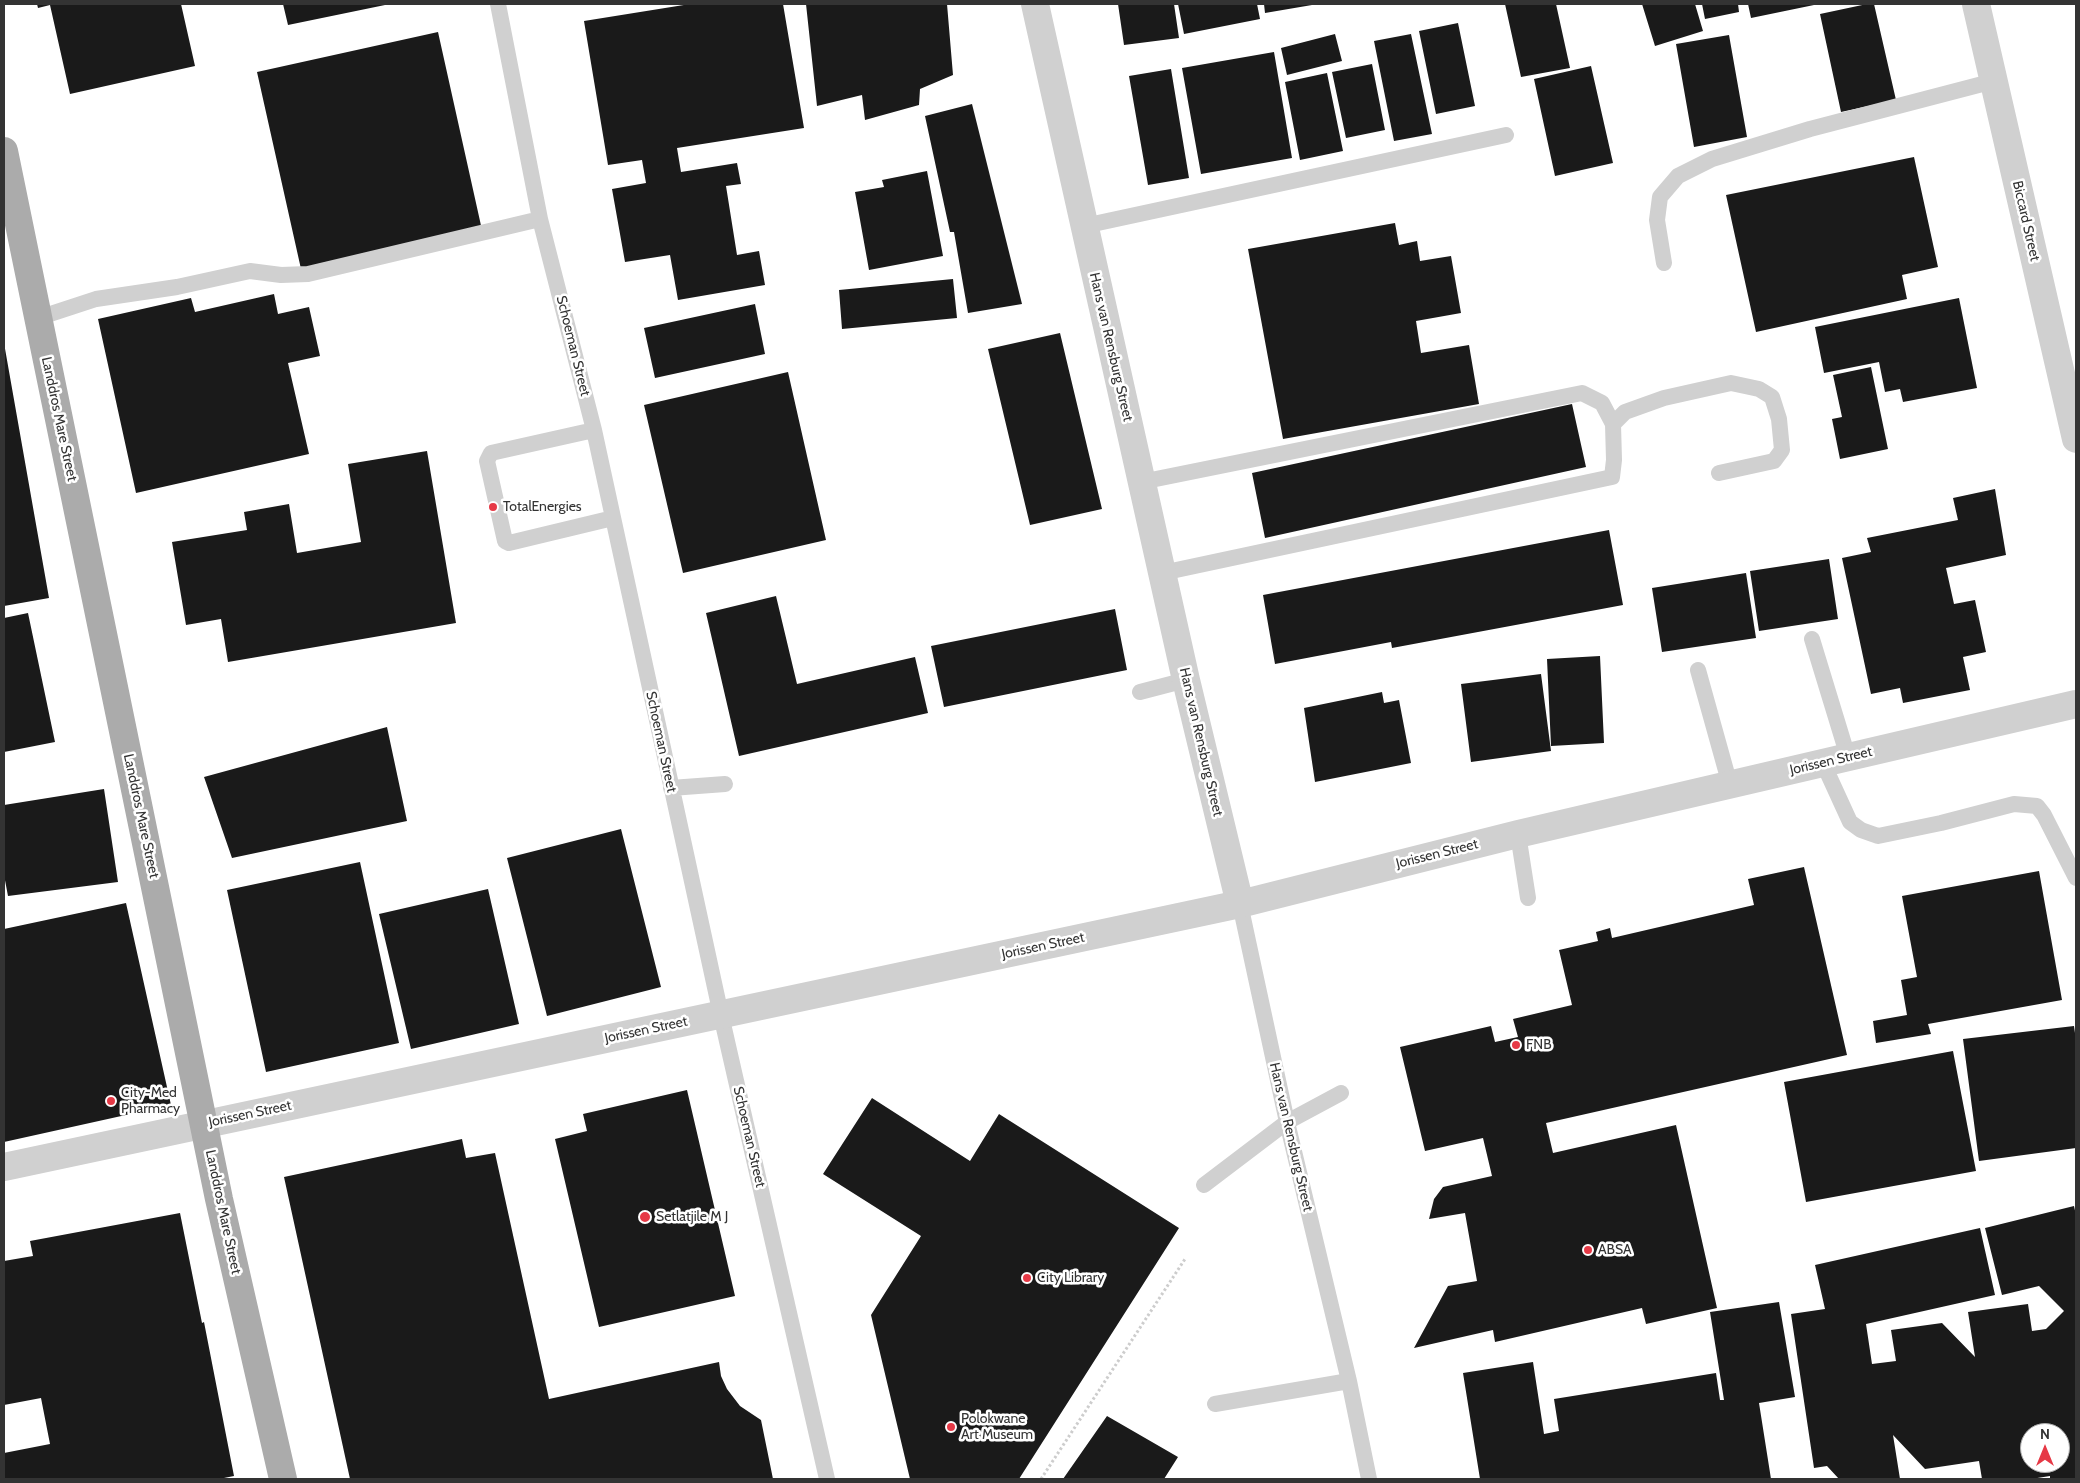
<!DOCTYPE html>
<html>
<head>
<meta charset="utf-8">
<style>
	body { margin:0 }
	#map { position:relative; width:2080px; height:1483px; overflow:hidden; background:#fff; font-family:Cabin,sans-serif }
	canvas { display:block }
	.frame { position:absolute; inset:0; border:5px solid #333; pointer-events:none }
	.north { position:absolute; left:2020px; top:1423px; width:50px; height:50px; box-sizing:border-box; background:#fff; border:1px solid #adadad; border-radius:50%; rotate:0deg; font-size:14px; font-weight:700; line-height:20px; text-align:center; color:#333 }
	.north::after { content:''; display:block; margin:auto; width:18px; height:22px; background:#e63946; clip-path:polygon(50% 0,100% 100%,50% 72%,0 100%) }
</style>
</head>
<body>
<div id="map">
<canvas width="2080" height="1483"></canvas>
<div class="frame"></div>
<div class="north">N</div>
</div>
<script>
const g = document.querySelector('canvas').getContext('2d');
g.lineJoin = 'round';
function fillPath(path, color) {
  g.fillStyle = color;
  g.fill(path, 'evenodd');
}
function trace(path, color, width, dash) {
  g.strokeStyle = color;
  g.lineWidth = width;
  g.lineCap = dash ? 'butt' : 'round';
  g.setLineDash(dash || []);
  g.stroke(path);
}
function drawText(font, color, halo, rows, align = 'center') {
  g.font = font + ' Cabin,sans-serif';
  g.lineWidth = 5;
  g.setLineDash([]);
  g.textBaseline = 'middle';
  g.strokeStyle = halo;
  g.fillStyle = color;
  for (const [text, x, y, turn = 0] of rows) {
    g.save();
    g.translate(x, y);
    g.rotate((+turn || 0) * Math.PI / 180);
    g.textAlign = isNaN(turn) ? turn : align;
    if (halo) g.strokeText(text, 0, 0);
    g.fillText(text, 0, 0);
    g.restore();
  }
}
fillPath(new Path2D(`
	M37,4H181L195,66L70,94L50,5L38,8Z
	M283,4H385V5L288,25Z
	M690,4H783L804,128L677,148L681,172L737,163L741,184L726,186L737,255L759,251L765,285L678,300L670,255L625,262L612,189L646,183L642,160L608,165L584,21Z
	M806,4H947L953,75L920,89L919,105L865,120L862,95L817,106Z
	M1118,4H1174L1179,38L1124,45Z
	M1178,4H1257L1260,19L1184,34Z
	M1264,4H1312V5L1265,13Z
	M1505,4H1556L1570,68L1521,77Z
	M1642,4H1695L1703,31L1655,46Z
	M1702,4H1738L1739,12L1705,19Z
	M1748,4H1814V5L1751,18Z
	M1867,4H1874L1896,100L1841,112L1820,14Z
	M1458,23L1475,106L1436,114L1419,31Z
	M438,32L482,230L301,269L257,72Z
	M1335,34L1342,61L1287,75L1281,48Z
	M1411,34L1432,134L1394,141L1374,41Z
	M1729,35L1747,137L1694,147L1676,44Z
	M1274,52L1292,158L1201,174L1182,68Z
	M1372,64L1385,130L1346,138L1332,72Z
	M1591,66L1613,163L1555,176L1534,79Z
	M1171,69L1189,178L1148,185L1129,76Z
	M1327,73L1343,151L1300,160L1285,82Z
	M972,104L1022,304L968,313L954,232H950L925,116Z
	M1914,157L1938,267L1902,275L1907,299L1756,332L1726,195Z
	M927,171L943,256L869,270L855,192L884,187L882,180Z
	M1395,223L1399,245L1417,241L1420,261L1451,256L1461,313L1416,321L1421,353L1469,345L1479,404L1283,439L1248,249Z
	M953,279L957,318L842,329L839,290Z
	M274,294L278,314L309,307L320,356L288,363L309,454L136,493L98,319L191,298L195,312Z
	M1959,298L1977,388L1903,402L1900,389L1885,392L1879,362L1824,373L1815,327Z
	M755,304L765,354L655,378L644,328Z
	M1060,333L1102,509L1030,525L988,349Z
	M4,343L49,598L4,606Z
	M1871,367L1888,449L1840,459L1832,419L1842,417L1833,375Z
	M788,372L826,540L683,573L644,405Z
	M1572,404L1586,467L1265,538L1252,473Z
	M427,451L456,623L228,662L221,619L186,625L172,542L247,530L244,512L289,504L297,553L361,542L348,464Z
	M1995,489L2006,555L1946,568L1954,604L1975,600L1986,652L1963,657L1970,690L1903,703L1900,688L1871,694L1842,558L1871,552L1867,538L1958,520L1953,498Z
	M1609,530L1623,605L1392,648L1391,642L1275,664L1263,595Z
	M1829,559L1838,619L1759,631L1750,571Z
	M1746,573L1756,638L1662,652L1652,588Z
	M776,596L797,684L915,657L928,713L739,756L706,613Z
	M1115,609L1127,670L944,707L931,646Z
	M28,613L55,742L4,752V618Z
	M1600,656L1604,743L1551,746L1547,659Z
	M1541,674L1551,751L1471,762L1461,684Z
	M1382,692L1384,703L1399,700L1411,763L1315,782L1304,708Z
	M387,727L407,821L232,858L204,777Z
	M104,789L118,882L8,896L4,875V805Z
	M621,829L661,987L547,1016L507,858Z
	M360,862L399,1043L266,1072L227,890Z
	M1804,867L1847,1055L1546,1123L1553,1153L1676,1125L1717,1308L1646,1324L1642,1308L1495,1342L1493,1330L1414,1348L1448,1286L1477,1281L1465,1213L1429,1219L1434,1199L1443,1187L1492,1176L1483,1138L1425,1151L1400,1047L1491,1026L1495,1042L1518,1037L1513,1019L1572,1005L1559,950L1598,941L1596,932L1610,928L1612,938L1754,905L1748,879Z
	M2039,871L2062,1000L1928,1024L1931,1034L1876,1043L1873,1021L1907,1015L1901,980L1917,977L1902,896Z
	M488,889L519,1024L411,1049L379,914Z
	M126,903L171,1105L4,1142V929Z
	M2074,1026L2076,1040V1148L1979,1161L1963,1039Z
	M1953,1051L1976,1171L1806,1202L1784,1082Z
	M687,1090L735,1296L599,1327L555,1139L587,1131L583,1114Z
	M872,1098L970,1161L999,1114L1179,1228L1019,1479H910L871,1315L921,1236L823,1174Z
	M462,1139L466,1158L495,1153L549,1399L719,1362L721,1376L727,1389L740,1406L761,1420L773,1479H350L284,1177Z
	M2074,1206L2076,1215V1479H2050V1476L2031,1479H1982L1979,1461L1925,1469L1893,1435L1900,1479H1839L1827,1466L1814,1468L1791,1314L1825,1309L1815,1265L1980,1228L1995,1295L1866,1324L1872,1364L1896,1361L1891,1330L1942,1323L1975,1357L1968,1312L2028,1304L2032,1331L2046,1329L2064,1311L2039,1286L2002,1295L1985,1228ZM2030,1433H2060V1463H2030Z
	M180,1213L202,1323L204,1322L234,1476L219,1479H4V1453L50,1444L41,1398L4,1405V1261L33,1256L30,1241Z
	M1779,1302L1795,1397L1759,1403L1771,1479H1480L1463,1373L1533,1362L1544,1434L1559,1431L1554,1399L1716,1373L1720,1400H1724L1710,1312Z
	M1107,1416L1178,1457L1164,1479H1063Z`), '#1a1a1a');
trace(new Path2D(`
	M1041,1479L1185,1259`), '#cdcdcd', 3, [2.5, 2.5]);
trace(new Path2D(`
	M498,4L540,219L594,430L721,1015L827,1479
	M1084,226L1506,135
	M1664,263L1657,220L1660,197L1678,176L1712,159L1810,129L1994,81
	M38,318L96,299L177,287L250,271L281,275L308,274L540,219
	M594,430L491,453L487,461L505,541L509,543L613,518
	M1141,482L1582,393L1602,403L1613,424
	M1162,573L1612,477L1614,460L1613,424L1625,412L1664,398L1731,383L1759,389L1772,397L1779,419L1782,450L1774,461L1719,473
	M1812,639L1848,757
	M1698,670L1730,785
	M1140,692L1186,680
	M1823,763L1850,822L1861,830L1878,836L1941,823L2014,804L2037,806L2044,815L2076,878
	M671,788L725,784
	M1518,834L1528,898
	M1240,904L1287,1122L1349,1381L1369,1479
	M1204,1185L1287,1122L1341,1093
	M1215,1404L1349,1381`), '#d0d0d0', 16);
trace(new Path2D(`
	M1035,4L1186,680L1240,904
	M1976,4L2076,439
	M4,1167L1240,904L1518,834L2076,704`), '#d0d0d0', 28);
trace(new Path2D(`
	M4,151L219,1199L283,1479`), '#ababab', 28);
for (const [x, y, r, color] of [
	[493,507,5,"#e63946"],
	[1516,1045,5,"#e63946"],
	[111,1101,5,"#e63946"],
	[645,1217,6,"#e63946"],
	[1588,1250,5,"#e63946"],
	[1027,1278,5,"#e63946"],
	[951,1427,5,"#e63946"]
]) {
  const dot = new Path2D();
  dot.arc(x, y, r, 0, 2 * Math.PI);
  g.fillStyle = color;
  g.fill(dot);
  trace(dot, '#fff', 2);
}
drawText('14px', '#333', '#fff', [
	["Biccard Street",2026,221,77],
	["Schoeman Street",573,346,76],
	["Hans van Rensburg Street",1111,347,77],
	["Landdros Mare Street",59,419,78],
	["Schoeman Street",661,742,78],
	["Hans van Rensburg Street",1201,742,77],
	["Jorissen Street",1831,761,-13],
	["Landdros Mare Street",141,816,78],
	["Jorissen Street",1437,854,-14],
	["Jorissen Street",1043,946,-12],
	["Jorissen Street",646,1030,-12],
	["Jorissen Street",250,1114,-12],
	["Schoeman Street",749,1137,77],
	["Hans van Rensburg Street",1291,1137,77],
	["Landdros Mare Street",223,1212,78]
]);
drawText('14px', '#333', '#fff', [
	["TotalEnergies",503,507],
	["FNB",1526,1045],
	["City-Med",121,1093],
	["Pharmacy",121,1109],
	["Setlatjile M J",656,1217],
	["ABSA",1598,1250],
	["City Library",1037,1278],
	["Polokwane",961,1419],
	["Art Museum",961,1435]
], 'left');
</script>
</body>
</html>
